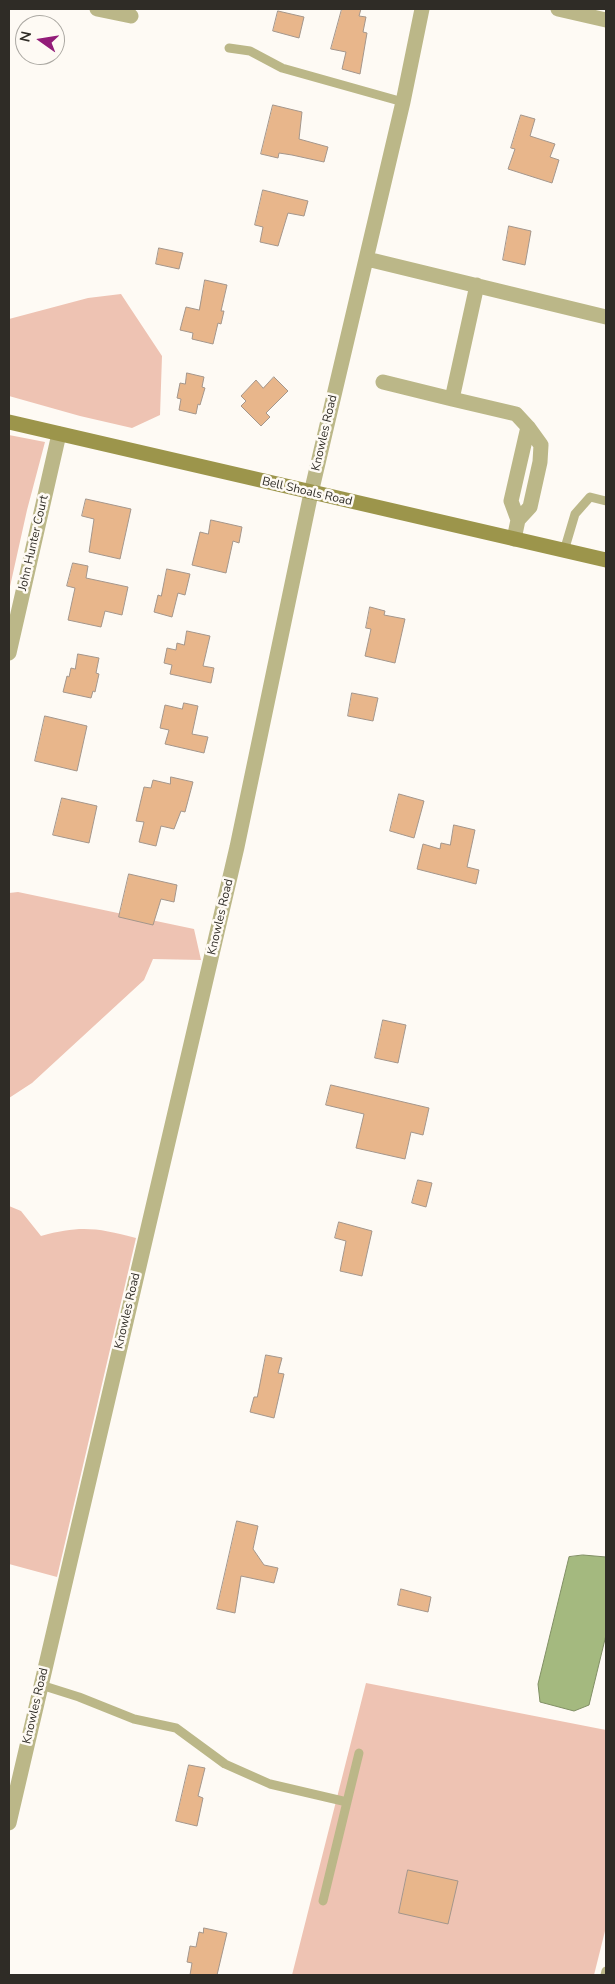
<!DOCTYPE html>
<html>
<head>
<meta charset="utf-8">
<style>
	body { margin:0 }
	#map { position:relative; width:615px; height:1984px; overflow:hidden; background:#fefaf4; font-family:"Nunito Sans",sans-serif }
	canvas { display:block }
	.frame { position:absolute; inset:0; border:10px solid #2f2c26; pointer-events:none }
	.north { position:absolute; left:15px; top:15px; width:50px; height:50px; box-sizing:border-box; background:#fefaf4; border:1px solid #aba8a2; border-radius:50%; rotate:283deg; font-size:14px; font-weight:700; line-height:20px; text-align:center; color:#2f2c26 }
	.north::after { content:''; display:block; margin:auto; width:18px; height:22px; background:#931c79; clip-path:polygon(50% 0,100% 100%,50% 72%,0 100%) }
</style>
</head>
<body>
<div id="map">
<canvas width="615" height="1984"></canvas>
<div class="frame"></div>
<div class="north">N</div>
</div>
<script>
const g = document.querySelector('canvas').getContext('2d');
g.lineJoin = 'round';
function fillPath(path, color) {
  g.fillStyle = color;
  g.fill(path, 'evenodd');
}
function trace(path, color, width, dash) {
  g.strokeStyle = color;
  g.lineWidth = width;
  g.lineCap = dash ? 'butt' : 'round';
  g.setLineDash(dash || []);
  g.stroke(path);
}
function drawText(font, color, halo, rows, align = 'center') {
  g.font = font + ' "Nunito Sans",sans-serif';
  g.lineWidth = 5;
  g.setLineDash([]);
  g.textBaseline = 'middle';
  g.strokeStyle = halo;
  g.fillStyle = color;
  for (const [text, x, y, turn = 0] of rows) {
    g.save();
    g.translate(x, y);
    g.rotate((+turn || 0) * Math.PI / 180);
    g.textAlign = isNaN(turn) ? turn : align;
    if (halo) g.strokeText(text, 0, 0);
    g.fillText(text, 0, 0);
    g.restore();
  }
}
fillPath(new Path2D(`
	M121,294L162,356L160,415L132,428L80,416L9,396V319L88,298Z
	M9,435L45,442L27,510L9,591Z
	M18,892L194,929L201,960L153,959L144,980L32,1083L9,1098V893Z
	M9,1206L21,1211L41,1236C80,1225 98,1228 136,1238L57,1577L9,1564Z
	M366,1683L606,1730V1927L594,1975H292Z`), '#eec3b3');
const water = new Path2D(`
	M583,1555L606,1557V1635L589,1705L574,1711L540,1702L538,1684L569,1557Z`);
fillPath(water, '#a4b97f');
trace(water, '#818f64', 1);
const building = new Path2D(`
	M342,9H361L359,16L366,17L363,32L367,33L360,74L342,69L346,52L331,49Z
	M278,11L304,17L299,38L273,31Z
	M273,105L302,112L299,139L328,147L324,162L292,155L279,153L278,158L261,154Z
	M521,115L535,119L530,136L555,144L550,157L559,160L552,183L508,169L515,149L511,148Z
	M263,190L308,201L304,216L288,213L278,246L260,242L263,227L255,225Z
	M509,226L531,231L525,265L503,260Z
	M159,248L183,253L179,269L156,264Z
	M205,280L227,285L221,311H224L221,324L218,323L213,344L192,339L193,333L180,330L186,307L199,310Z
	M187,373L204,377L202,387L205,388L200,405L198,404L196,414L179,410L181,399L177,398L180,383L185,384Z
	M274,377L288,391L266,413L270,417L261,426L241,406L246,401L241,396L256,380L263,388Z
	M86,499L131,509L120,559L89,552L94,519L82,516Z
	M211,520L242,527L239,543L233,541L226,573L192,565L200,532L208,534Z
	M73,563L88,566L86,578L128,587L122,615L105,611L101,627L68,620L75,588L67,586Z
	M167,569L190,574L185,595L178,593L172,617L154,612L158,595L161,596Z
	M370,607L385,611L384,615L405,619L395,663L365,656L371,629L366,628Z
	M187,631L210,636L203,666L214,668L211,683L170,674L172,665L164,663L167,648L176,650L177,643L184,645Z
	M78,654L99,658L96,673L99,674L95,692L93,691L91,698L63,692L67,676L69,677L71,668L75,669Z
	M352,693L378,698L373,721L348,716Z
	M184,703L198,706L192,734L208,737L204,753L165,744L169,730L160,728L165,705L182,709Z
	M45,716L87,726L77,771L35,761Z
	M171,777L193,782L185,812L181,811L174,829L161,826L156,846L139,842L144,822L136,821L144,787L151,788L153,780L170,784Z
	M399,794L424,801L414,838L390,831Z
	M62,798L97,806L89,843L53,835Z
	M454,825L475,830L467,867L479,870L476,884L417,869L423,844L440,849L441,843L450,845Z
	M129,874L177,885L174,902L161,899L153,925L119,917Z
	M383,1020L406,1025L398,1063L375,1058Z
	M331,1085L429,1108L423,1135L411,1132L405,1159L356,1148L364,1114L326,1105Z
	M418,1180L432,1183L426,1207L412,1203Z
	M339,1222L372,1231L362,1276L340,1271L346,1241L335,1238Z
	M266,1355L282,1358L278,1373L284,1374L274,1418L250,1412L254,1397H257Z
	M237,1521L258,1526L253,1549L264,1565L278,1568L274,1583L241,1576L235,1613L217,1609Z
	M401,1589L431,1597L428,1612L398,1605Z
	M189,1765L205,1768L198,1796L203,1798L197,1826L176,1821Z
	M408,1870L458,1881L448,1924L399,1913Z
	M204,1928L227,1933L217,1975H190L192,1963L187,1962L190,1946L196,1947L199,1932L203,1933Z`);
fillPath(building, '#e8b68b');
trace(building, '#a4968b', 1);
trace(new Path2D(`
	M229,48L250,51L282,68L403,102
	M564,551L575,514L590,497L606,501
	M41,1685L79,1697L134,1719L176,1728L225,1764L270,1784L347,1802L359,1753
	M323,1901L347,1802
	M605,1975L606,1971`), '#bbb788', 9);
trace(new Path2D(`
	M97,9L131,16
	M558,9L606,20
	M367,259L606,317
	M383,382L452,399L477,285
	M452,399L516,414L528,427
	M514,539L518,520L530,507L540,462L541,445L528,427L511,501L518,520
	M9,653L59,434
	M9,1823L237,847L311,493L403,102L422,9`), '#bbb788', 15);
trace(new Path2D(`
	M9,422L606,560`), '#9c954b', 15);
drawText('12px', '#2f2c26', '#fefaf4', [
	["Knowles Road",325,433,-77],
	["Bell Shoals Road",307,492,13],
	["John Hunter Court",34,543,-77],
	["Knowles Road",221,917,-77],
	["Knowles Road",128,1311,-77],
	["Knowles Road",36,1706,-77]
]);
</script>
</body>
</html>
